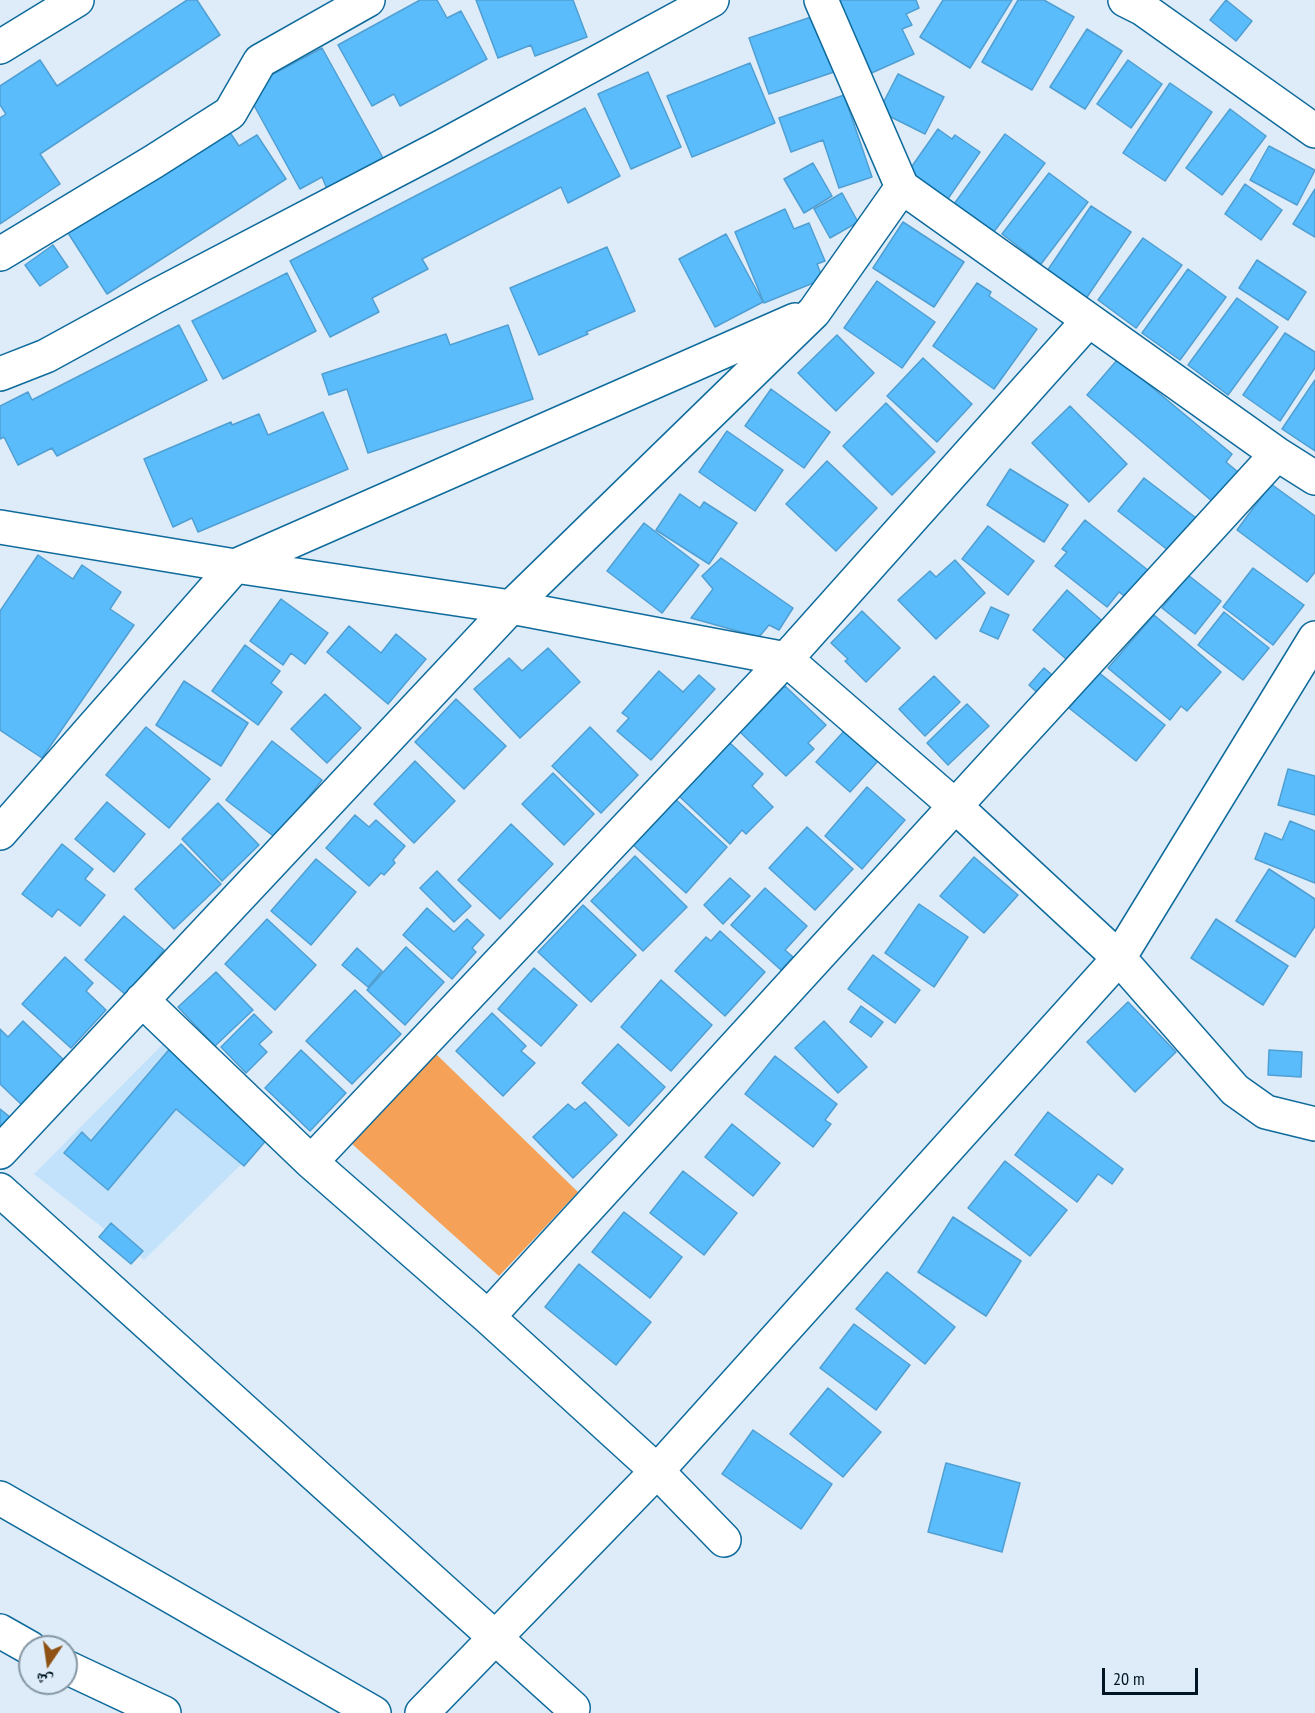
<!DOCTYPE html>
<html>
<head>
<meta charset="utf-8">
<style>
	body { margin:0 }
	#map { position:relative; width:1315px; height:1713px; overflow:hidden; background:#ddecf8; font-family:"PT Sans Narrow","Noto Naskh Arabic",sans-serif }
	canvas { display:block }
	.north { position:absolute; left:18px; top:1635px; width:60px; height:60px; box-sizing:border-box; background:#ddecf8; border:2px solid #8596a4; border-radius:50%; rotate:193deg; font-size:16px; font-weight:700; line-height:24px; text-align:center; color:#001625 }
	.north::after { content:''; display:block; margin:auto; width:21px; height:27px; background:#8f5214; clip-path:polygon(50% 0,100% 100%,50% 72%,0 100%) }
	.scale { position:absolute; left:1102px; top:1668px; width:96px; height:27px; box-sizing:border-box; border:3px solid #001625; border-top:0; padding-left:8px; font-size:18px; line-height:21px; white-space:nowrap; color:#001625; -webkit-text-stroke:4px #ddecf8; paint-order:stroke }
</style>
</head>
<body>
<div id="map">
<canvas width="1315" height="1713"></canvas>
<div class="north">ش</div>
<div class="scale">20 m</div>
</div>
<script>
const g = document.querySelector('canvas').getContext('2d');
g.lineJoin = 'round';
function fillPath(path, color) {
  g.fillStyle = color;
  g.fill(path, 'evenodd');
}
function trace(path, color, width, dash) {
  g.strokeStyle = color;
  g.lineWidth = width;
  g.lineCap = dash ? 'butt' : 'round';
  g.setLineDash(dash || []);
  g.stroke(path);
}
fillPath(new Path2D(`
	M169,1038L269,1137L144,1260L34,1174Z`), '#c1e2fa');
fillPath(new Path2D(`
	M436,1054L578,1192L499,1276L351,1143Z`), '#f5a157');
const building = new Path2D(`
	M187,0H197L220,35L40,154L60,184L0,224V118L6,114L0,105V86L40,60L57,86Z
	M420,0H437L447,18L461,11L487,59L400,106L394,94L372,106L338,45Z
	M476,0H573L587,37L535,56L531,45L498,58Z
	M834,0H916L919,8L906,14L912,25L902,29L914,54L867,75Z
	M943,0H1012L970,68L920,37Z
	M1018,0H1044L1074,17L1032,90L982,62Z
	M1226,0L1252,21L1236,41L1210,20Z
	M817,15L837,71L769,94L749,38Z
	M1087,29L1122,51L1085,109L1050,87Z
	M322,48L383,158L327,189L322,177L300,189L245,89Z
	M1128,60L1162,84L1131,128L1097,104Z
	M750,63L775,123L692,157L667,96Z
	M648,72L681,147L631,169L598,94Z
	M898,74L944,97L925,134L879,111Z
	M1170,83L1212,112L1165,181L1123,153Z
	M844,95L872,177L839,188L823,140L791,152L779,118Z
	M585,108L620,176L568,203L561,187L422,259L428,269L372,298L379,312L330,337L290,261Z
	M1230,109L1266,136L1222,195L1186,168Z
	M223,122L239,146L257,135L286,179L107,294L63,225Z
	M938,129L952,139L955,135L980,152L943,206L903,179Z
	M1005,134L1045,163L993,233L954,204Z
	M1269,146L1315,170L1297,205L1250,180Z
	M813,163L832,196L804,213L784,179Z
	M1049,173L1088,202L1041,264L1002,234Z
	M1245,184L1282,210L1261,240L1225,214Z
	M1315,189V237L1293,224Z
	M842,193L858,222L830,238L814,209Z
	M1091,206L1131,232L1083,303L1043,277Z
	M785,209L794,229L809,223L825,261L817,264L823,279L764,303L735,232Z
	M903,222L964,262L934,307L873,268Z
	M726,234L763,302L715,327L679,259Z
	M1143,238L1182,265L1136,328L1098,300Z
	M53,245L68,267L40,286L25,265Z
	M607,247L635,311L586,332L588,334L539,355L510,288Z
	M1257,260L1306,292L1288,320L1239,288Z
	M1188,269L1226,297L1180,360L1142,333Z
	M287,273L316,331L223,379L192,321Z
	M877,281L935,322L902,368L844,328Z
	M977,283L991,292L989,296L1037,329L994,389L933,346Z
	M1237,298L1278,327L1228,395L1188,365Z
	M179,325L207,380L57,456L52,448L18,465L4,437L0,439V406L28,392L32,400Z
	M508,325L533,399L368,453L347,389L329,395L322,374L446,334L450,345Z
	M1285,333L1315,352V368L1280,421L1243,395Z
	M837,335L874,373L836,411L798,373Z
	M923,358L972,404L937,442L887,396Z
	M1118,359L1232,454L1226,462L1244,477L1219,507L1087,395Z
	M1315,380V451L1282,429Z
	M771,389L830,432L804,468L745,426Z
	M886,403L935,452L892,495L843,446Z
	M1070,406L1127,464L1089,502L1032,443Z
	M323,412L348,469L198,532L192,518L173,527L144,459L231,422L232,425L259,414L268,435Z
	M727,431L783,470L755,511L699,472Z
	M827,461L877,508L836,551L786,504Z
	M1010,469L1068,505L1044,542L987,505Z
	M1144,478L1204,524L1178,558L1118,511Z
	M1271,484L1315,516V572L1307,582L1237,530Z
	M680,494L700,508L704,502L737,523L709,564L656,530Z
	M1085,520L1154,575L1132,602L1119,592L1107,607L1055,566L1067,552L1062,549Z
	M644,523L699,565L662,613L607,571Z
	M988,526L1034,561L1008,595L962,559Z
	M38,555L73,579L82,565L121,592L110,609L134,625L42,758L0,730V611Z
	M721,558L793,608L779,630L769,625L759,637L691,618L713,589L702,576Z
	M955,560L985,593L936,639L898,600L930,571L936,577Z
	M1253,568L1304,605L1273,645L1223,607Z
	M1188,575L1221,601L1195,634L1162,608Z
	M1067,590L1108,626L1073,665L1033,630Z
	M281,599L328,633L305,664L291,653L283,665L250,641Z
	M991,607L1009,615L998,639L980,631Z
	M862,611L900,648L866,682L845,661L848,659L831,643Z
	M1224,612L1269,648L1243,680L1198,645Z
	M1154,615L1221,672L1187,711L1181,706L1170,720L1108,668Z
	M349,626L381,653L396,634L426,659L388,704L327,652Z
	M245,645L280,671L271,683L282,692L258,725L212,691Z
	M548,648L580,682L520,738L474,689L509,658L522,671Z
	M1044,668L1057,679L1042,697L1029,685Z
	M659,671L683,692L699,675L715,689L651,760L617,731L629,718L622,713Z
	M1098,672L1165,725L1136,761L1069,708Z
	M934,676L960,702L925,736L899,709Z
	M184,681L248,723L221,766L156,725Z
	M785,686L826,725L808,743L814,749L786,776L740,732Z
	M325,694L361,728L327,763L291,729Z
	M456,699L506,746L464,789L415,742Z
	M967,704L989,726L948,765L927,743Z
	M146,727L210,779L169,828L106,775Z
	M590,727L638,775L601,813L552,766Z
	M845,730L878,761L850,792L816,762Z
	M272,741L322,780L276,838L226,800Z
	M730,743L763,774L752,786L773,807L746,834L742,830L730,844L679,796Z
	M415,761L455,801L414,843L374,804Z
	M1288,769L1315,776V815L1278,805Z
	M553,773L594,814L564,845L522,804Z
	M867,787L905,820L862,869L825,836Z
	M673,797L727,847L686,893L631,843Z
	M107,802L145,834L114,872L75,839Z
	M218,803L259,845L222,881L182,839Z
	M355,815L369,827L376,820L405,846L393,860L395,863L384,875L381,873L369,886L326,848Z
	M1290,821L1315,831V883L1255,859L1265,833L1282,840Z
	M511,824L553,864L500,919L458,880Z
	M807,827L853,869L815,910L769,868Z
	M62,844L93,869L85,879L105,895L80,926L58,909L52,917L22,894Z
	M181,844L221,884L174,929L135,889Z
	M635,856L687,907L643,951L591,901Z
	M974,857L1018,895L984,933L940,896Z
	M316,859L356,892L311,945L271,911Z
	M1269,869L1315,899V926L1295,957L1236,921Z
	M437,871L471,906L454,922L420,888Z
	M730,878L750,896L723,924L704,905Z
	M765,888L807,926L785,950L793,957L781,970L731,925Z
	M919,904L968,937L934,987L885,953Z
	M583,905L636,955L591,1002L538,952Z
	M427,908L454,932L467,919L484,935L472,948L476,952L452,979L403,935Z
	M124,916L164,950L126,995L85,960Z
	M267,919L316,965L275,1010L225,964Z
	M1216,919L1288,966L1263,1005L1191,958Z
	M720,931L765,972L725,1016L675,971L706,937L711,941Z
	M406,947L444,982L405,1025L367,990Z
	M357,948L382,971L368,987L342,965Z
	M873,955L920,990L895,1023L848,989Z
	M65,957L93,983L86,991L106,1010L71,1048L22,1004Z
	M534,968L577,1005L541,1046L498,1009Z
	M216,972L253,1010L215,1046L178,1007Z
	M661,980L712,1025L671,1071L621,1027Z
	M355,990L401,1034L352,1084L306,1041Z
	M1128,1002L1176,1052L1135,1092L1087,1042Z
	M861,1006L883,1022L871,1037L850,1022Z
	M492,1013L526,1046L521,1051L535,1063L503,1096L456,1051Z
	M254,1014L272,1032L259,1044L267,1052L246,1073L221,1047Z
	M23,1021L66,1062L23,1106L0,1084V1029L8,1037Z
	M824,1021L867,1067L838,1093L795,1048Z
	M618,1044L665,1087L629,1126L582,1083Z
	M173,1045L275,1130L244,1166L176,1109L108,1190L64,1153L82,1132L91,1141Z
	M301,1050L346,1093L310,1131L265,1088Z
	M1269,1050L1302,1052L1301,1077L1268,1075Z
	M775,1056L837,1104L825,1120L831,1124L813,1147L745,1094Z
	M585,1102L617,1135L573,1178L533,1137L568,1104L575,1110Z
	M0,1109L10,1117L0,1130Z
	M1048,1112L1123,1169L1112,1184L1098,1174L1077,1202L1015,1155Z
	M732,1124L780,1163L753,1196L705,1157Z
	M1005,1161L1067,1210L1030,1256L968,1208Z
	M683,1171L737,1213L704,1255L650,1213Z
	M624,1212L682,1257L650,1298L592,1252Z
	M953,1217L1021,1261L986,1316L918,1272Z
	M111,1223L143,1251L131,1264L99,1237Z
	M579,1264L651,1322L616,1365L545,1307Z
	M887,1272L955,1327L925,1364L856,1309Z
	M854,1324L910,1365L876,1410L820,1368Z
	M828,1388L881,1432L843,1477L790,1434Z
	M753,1430L832,1484L801,1529L722,1474Z
	M946,1463L1020,1483L1002,1552L928,1532Z`);
fillPath(building, '#5bbcfb');
trace(building, '#509fd3', 1.5);
const minor = new Path2D(`
	M821,0L902,187L1277,454L1315,478
	M1125,0L1143,9L1315,131
	M0,47L77,0
	M0,254L153,162L230,113L260,61L368,0
	M0,374L46,356L154,297L443,146L712,0
	M0,527L235,566L511,607L786,659L954,805L1119,958L1235,1090L1266,1112L1315,1124
	M0,833L235,566L795,320
	M142,1000L311,1162L488,1317L657,1471L724,1540
	M0,1152L511,607L814,312L902,187
	M311,1162L786,659L1088,321
	M0,1190L573,1708
	M488,1317L1277,454
	M0,1498L374,1713
	M422,1713L657,1471L1119,958L1315,638`);
const major = new Path2D(`
	M0,1631L30,1648
	M66,1667L164,1713`);
trace(minor, '#0f6b9c', 36);
trace(major, '#0f6b9c', 36);
trace(minor, '#fff', 33);
trace(major, '#fff', 33);
</script>
</body>
</html>
